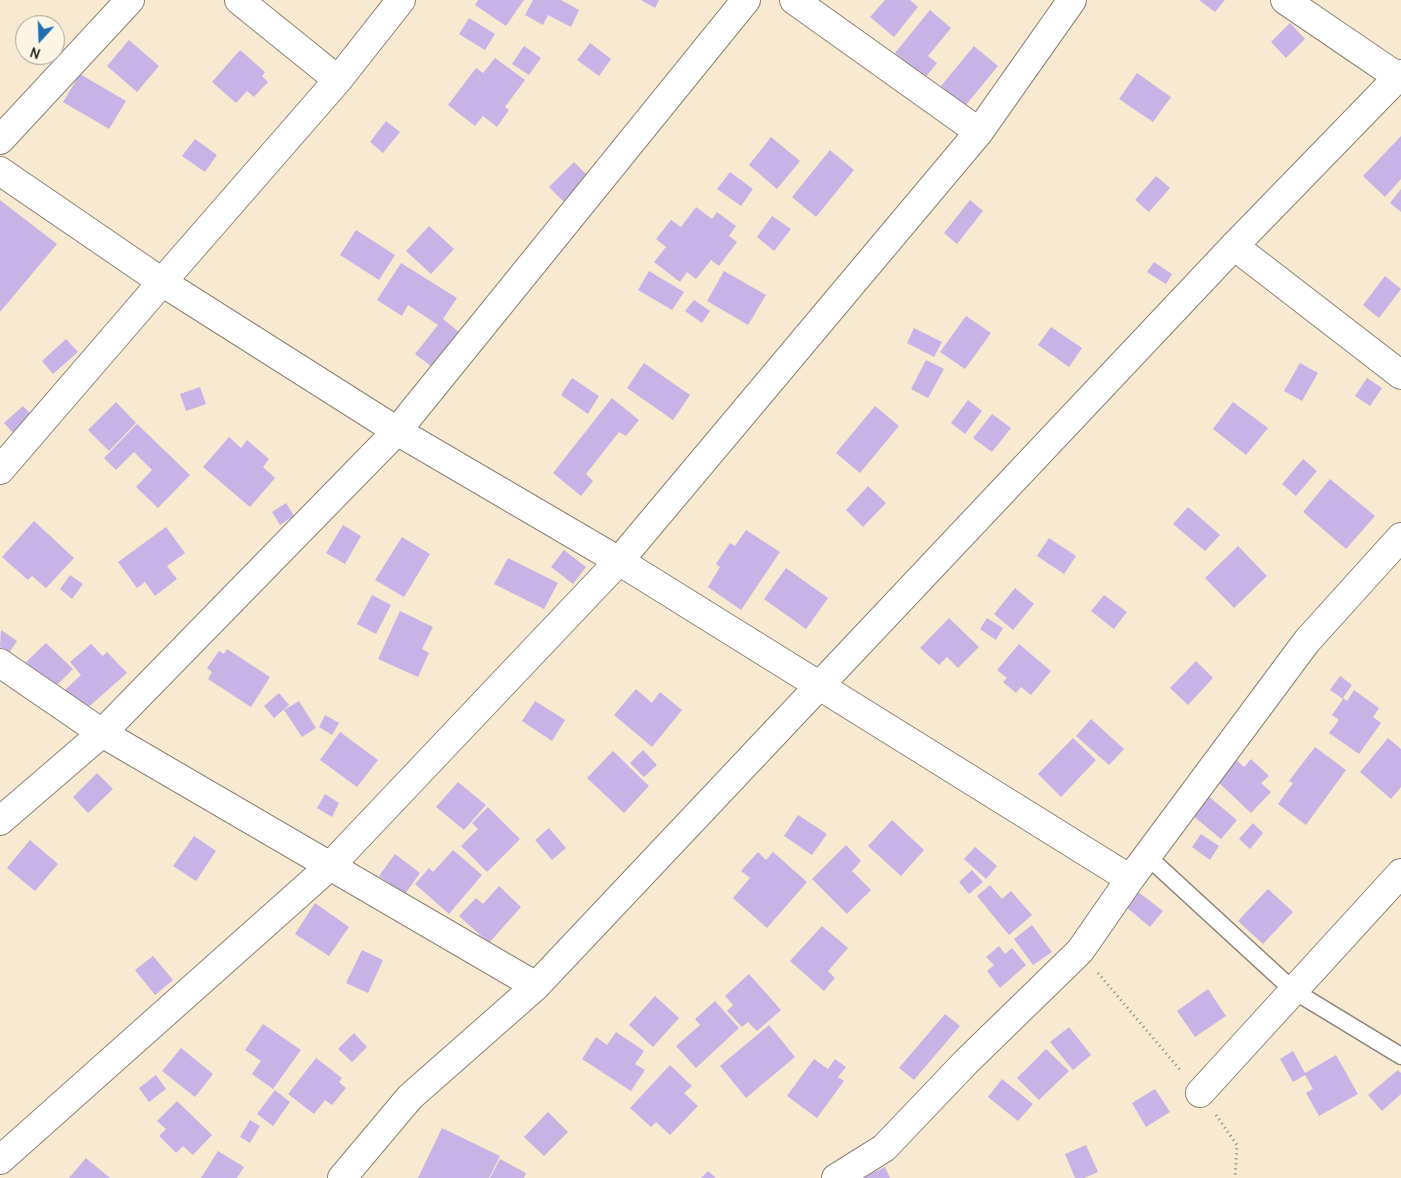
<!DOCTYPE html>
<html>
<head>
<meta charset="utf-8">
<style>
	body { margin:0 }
	#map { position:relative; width:1401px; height:1178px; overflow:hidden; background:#f8e9d1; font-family:Delius,sans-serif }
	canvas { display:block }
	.north { position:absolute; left:15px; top:15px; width:50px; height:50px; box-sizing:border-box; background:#fcf5e5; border:1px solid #a29e95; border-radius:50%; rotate:200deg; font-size:14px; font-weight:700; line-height:20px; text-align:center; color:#1c1c1c }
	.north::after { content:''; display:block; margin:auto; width:18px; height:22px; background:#1f6fb2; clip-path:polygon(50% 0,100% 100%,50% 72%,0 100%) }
</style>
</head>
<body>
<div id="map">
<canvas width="1401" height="1178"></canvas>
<div class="north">N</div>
</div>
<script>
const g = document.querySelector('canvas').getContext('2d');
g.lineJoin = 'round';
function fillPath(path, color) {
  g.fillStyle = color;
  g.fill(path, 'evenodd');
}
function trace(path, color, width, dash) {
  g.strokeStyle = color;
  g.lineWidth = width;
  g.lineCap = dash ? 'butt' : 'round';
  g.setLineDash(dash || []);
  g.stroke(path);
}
fillPath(new Path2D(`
	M478,0H524L506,26L475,5Z
	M533,0H561L579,10L571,27L548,15L543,25L525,15Z
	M641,0H659L655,8Z
	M885,0H910L918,7L894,37L870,17Z
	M1199,0H1225L1215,12Z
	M930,10L951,28L928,56L937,63L925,78L895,53Z
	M469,18L495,34L485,50L459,34Z
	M1290,23L1305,39L1286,58L1271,42Z
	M129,40L159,66L137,92L107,66Z
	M590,43L611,59L599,76L577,60Z
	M524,46L541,58L529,75L512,64Z
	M974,46L998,66L965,106L941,86Z
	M240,50L265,72L262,76L268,82L254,97L247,91L236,103L212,82Z
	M495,58L525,80L505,107L509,110L497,127L483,116L475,126L448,105L476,68L483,73Z
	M1137,73L1171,97L1153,122L1119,99Z
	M80,74L126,101L109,129L63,102Z
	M386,121L400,132L383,153L370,142Z
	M1401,136V179L1385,197L1363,176Z
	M771,137L800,161L777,189L749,165Z
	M195,139L217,155L205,172L182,156Z
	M830,150L854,170L816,217L792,197Z
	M574,162L590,178L565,203L549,187Z
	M730,172L753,189L741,206L717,189Z
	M1156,176L1170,188L1149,212L1135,200Z
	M1401,189V212L1390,203Z
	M0,200L57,244L0,312Z
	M970,200L983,211L957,244L944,233Z
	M696,207L712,219L717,212L736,226L729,236L737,242L719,266L711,260L696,279L687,272L680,282L654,262L666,247L656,239L671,220L681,227Z
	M772,216L791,229L774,251L757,237Z
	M429,226L454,249L431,274L406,251Z
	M356,230L395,255L379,280L340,255Z
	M1154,262L1172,274L1166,284L1147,272Z
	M401,263L457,298L443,319L464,336L436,370L415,354L438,325L408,305L402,316L377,300Z
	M649,271L684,292L672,310L638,290Z
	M724,271L766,295L748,325L707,301Z
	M1385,276L1401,289L1379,318L1363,305Z
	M694,300L710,311L702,323L685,311Z
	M966,316L991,333L965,369L940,352Z
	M1051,327L1082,348L1069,367L1038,345Z
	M914,328L942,342L934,357L907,343Z
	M66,339L78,352L53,374L42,361Z
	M926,360L944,369L928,398L911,389Z
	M644,363L690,395L673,420L627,388Z
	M1300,363L1318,373L1302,401L1284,391Z
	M572,378L599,396L588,414L561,395Z
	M1367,378L1382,388L1370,406L1355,396Z
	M200,387L206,404L186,411L180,394Z
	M612,398L639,420L626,436L619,432L586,474L593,481L581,496L553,473Z
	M968,400L982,411L965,434L951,423Z
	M116,402L136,423L109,451L88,430Z
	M1233,402L1268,428L1246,455L1213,429Z
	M23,406L36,419L17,437L4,423Z
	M875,406L899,426L860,473L836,453Z
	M992,414L1011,428L992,452L973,438Z
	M137,424L190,475L158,508L136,487L152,470L134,452L116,470L104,458Z
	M229,437L241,448L247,440L269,459L263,467L275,478L250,507L203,467Z
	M1303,459L1317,471L1296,496L1282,484Z
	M1330,479L1375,516L1346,549L1303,512Z
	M868,486L886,503L863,527L846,510Z
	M286,503L294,516L280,525L272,512Z
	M1188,507L1220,535L1205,551L1173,524Z
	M34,521L74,558L46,588L32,576L28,580L2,557Z
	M343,525L361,536L345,564L326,553Z
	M166,527L185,553L167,566L177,579L155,596L145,582L137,588L118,562Z
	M746,530L780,552L741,610L708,587L720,567L716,564L730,543L735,546Z
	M402,537L430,554L404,597L375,580Z
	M1049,538L1076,556L1064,574L1037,556Z
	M1238,546L1267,576L1234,608L1205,578Z
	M564,550L586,567L573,584L551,567Z
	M508,558L558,583L544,609L494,584Z
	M786,568L828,598L806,629L764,599Z
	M70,575L83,584L72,599L60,589Z
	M1015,588L1034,604L1013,630L994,614Z
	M372,595L391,605L376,634L357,624Z
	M1104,595L1127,612L1114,629L1091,611Z
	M400,611L433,627L422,649L429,653L418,677L378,659Z
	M949,618L979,647L958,668L947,657L939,665L920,648Z
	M987,618L1003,628L996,640L980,629Z
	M1,630L17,641L9,653L0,647Z
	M46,643L73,669L53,689L26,662Z
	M91,644L103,656L107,652L127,673L84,711L65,690L81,675L70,662Z
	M1019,644L1051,671L1031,695L1021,687L1016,693L1003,682L1007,678L997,670Z
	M227,649L270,677L251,707L208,679L212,672L207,668L219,651L224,654Z
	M1196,661L1213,678L1188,705L1170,688Z
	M1340,676L1352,685L1343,698L1347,701L1354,690L1379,708L1373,717L1381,723L1359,754L1329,733L1339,720L1332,715L1343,699L1330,690Z
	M636,689L652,703L660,692L682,710L652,747L614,715Z
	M279,693L289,705L274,718L264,706Z
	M299,701L316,728L302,737L284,710Z
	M535,701L565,720L552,741L522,721Z
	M325,715L339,723L332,735L319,727Z
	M1091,719L1124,749L1109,765L1076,736Z
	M340,732L378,760L357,787L320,760Z
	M1073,738L1096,760L1061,797L1038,774Z
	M1388,738L1401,749V787L1391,799L1360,772Z
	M1315,747L1346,770L1306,825L1278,804L1293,783L1289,781Z
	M643,750L657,765L644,777L630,763Z
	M613,751L649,786L624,813L587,778Z
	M1251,759L1269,776L1261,783L1271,792L1251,813L1217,781L1236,760L1244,767Z
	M97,773L113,789L88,813L73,797Z
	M458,782L486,805L464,830L436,807Z
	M1202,791L1237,820L1221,839L1186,810Z
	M325,794L339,803L332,817L317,808Z
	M488,807L520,839L487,872L461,846L478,829L472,823Z
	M798,815L827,834L812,855L784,836Z
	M892,820L924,850L901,876L868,846Z
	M1253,823L1263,833L1250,849L1239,839Z
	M549,828L566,848L552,860L535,840Z
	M1201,834L1219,846L1210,860L1192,847Z
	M194,836L216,851L196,881L173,866Z
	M30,840L58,864L35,891L7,868Z
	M846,845L861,861L852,871L871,890L847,914L812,879Z
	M975,847L997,866L986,879L964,859Z
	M453,850L482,875L449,914L415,884L429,868L433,872Z
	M758,852L766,860L773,852L807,882L767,928L733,898L750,878L741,871Z
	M395,854L420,873L405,894L379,876Z
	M972,870L983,882L969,894L959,882Z
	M990,885L1002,899L1011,891L1032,915L1009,935L977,896Z
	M499,886L521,907L489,943L459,916L476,898L483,904Z
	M1268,889L1293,912L1263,944L1238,921Z
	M1137,891L1163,911L1150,927L1125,906Z
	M315,903L349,927L329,956L295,934Z
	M1032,925L1052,952L1033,965L1014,939Z
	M822,926L848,948L828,971L835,978L824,991L790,961Z
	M999,946L1005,954L1012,948L1026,965L1000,988L987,971L994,965L986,957Z
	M362,950L383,960L368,993L346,983Z
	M153,956L173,980L155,995L135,970Z
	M749,974L781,1010L757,1031L748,1022L742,1027L727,1011L733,1005L725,996Z
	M1208,989L1226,1016L1195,1037L1177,1011Z
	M655,996L679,1018L653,1047L629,1025Z
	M715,1001L739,1028L696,1068L676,1046L700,1025L695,1019Z
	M945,1014L960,1026L914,1080L899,1068Z
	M263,1024L301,1050L273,1089L252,1074L261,1061L245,1050Z
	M769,1025L795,1057L746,1098L720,1066Z
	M1069,1027L1091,1055L1073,1070L1050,1042Z
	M616,1032L644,1051L635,1064L645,1070L631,1091L582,1059L596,1037L607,1045Z
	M354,1033L367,1047L352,1062L338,1049Z
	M181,1048L213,1074L195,1097L162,1071Z
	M1046,1049L1069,1071L1039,1100L1017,1078Z
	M1293,1051L1305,1073L1336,1055L1358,1094L1319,1116L1306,1093L1313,1089L1305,1075L1293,1082L1280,1059Z
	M316,1058L342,1078L339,1082L346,1088L332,1105L325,1100L314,1114L288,1094Z
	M814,1059L828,1069L835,1059L846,1067L838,1077L844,1081L817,1118L787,1096Z
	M670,1065L692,1086L684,1093L698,1106L670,1135L656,1122L651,1127L630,1108Z
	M1398,1070L1401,1073V1094L1382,1111L1368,1095Z
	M156,1075L166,1089L149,1102L139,1088Z
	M1002,1079L1033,1104L1018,1121L988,1097Z
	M1155,1089L1170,1112L1146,1127L1132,1103Z
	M275,1090L290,1102L273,1126L257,1114Z
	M177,1101L212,1135L193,1155L183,1146L176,1153L159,1136L166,1129L157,1121Z
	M548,1112L568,1132L544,1156L524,1137Z
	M250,1120L260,1126L250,1143L240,1137Z
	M442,1128L500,1156L489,1178H418Z
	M1086,1145L1098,1172L1084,1178H1075L1065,1154Z
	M218,1151L244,1167L237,1178H201Z
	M86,1158L110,1178H69Z
	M500,1159L526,1173L524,1178H490Z
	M885,1167L890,1178H862Z
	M708,1171L716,1178H701Z`), '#c7b3e6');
const service = new Path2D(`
	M1147,856L1294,991L1401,1056`);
const minor = new Path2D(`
	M239,0L338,80
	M794,0L979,132
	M1285,0L1398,77
	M0,140L130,0
	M0,171L162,282L397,431L619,561L1130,879
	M1234,246L1401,375
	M0,470L162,282L338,80L401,0
	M0,663L102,733L536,986
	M0,821L102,733L397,431L746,0
	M1200,1093L1401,873
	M0,1160L330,866L619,561L979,132L1072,0
	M342,1178L410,1097L536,986L1234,246L1401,74
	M836,1178L884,1148L966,1062L1080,951L1130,879L1307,641L1401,537`);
trace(service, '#8a8276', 19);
trace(minor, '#8a8276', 30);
trace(new Path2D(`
	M1098,973L1181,1071
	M1216,1115L1237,1145L1235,1178`), '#8a8276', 3, [1, 4]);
trace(service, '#fff', 16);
trace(minor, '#fff', 28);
</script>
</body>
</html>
